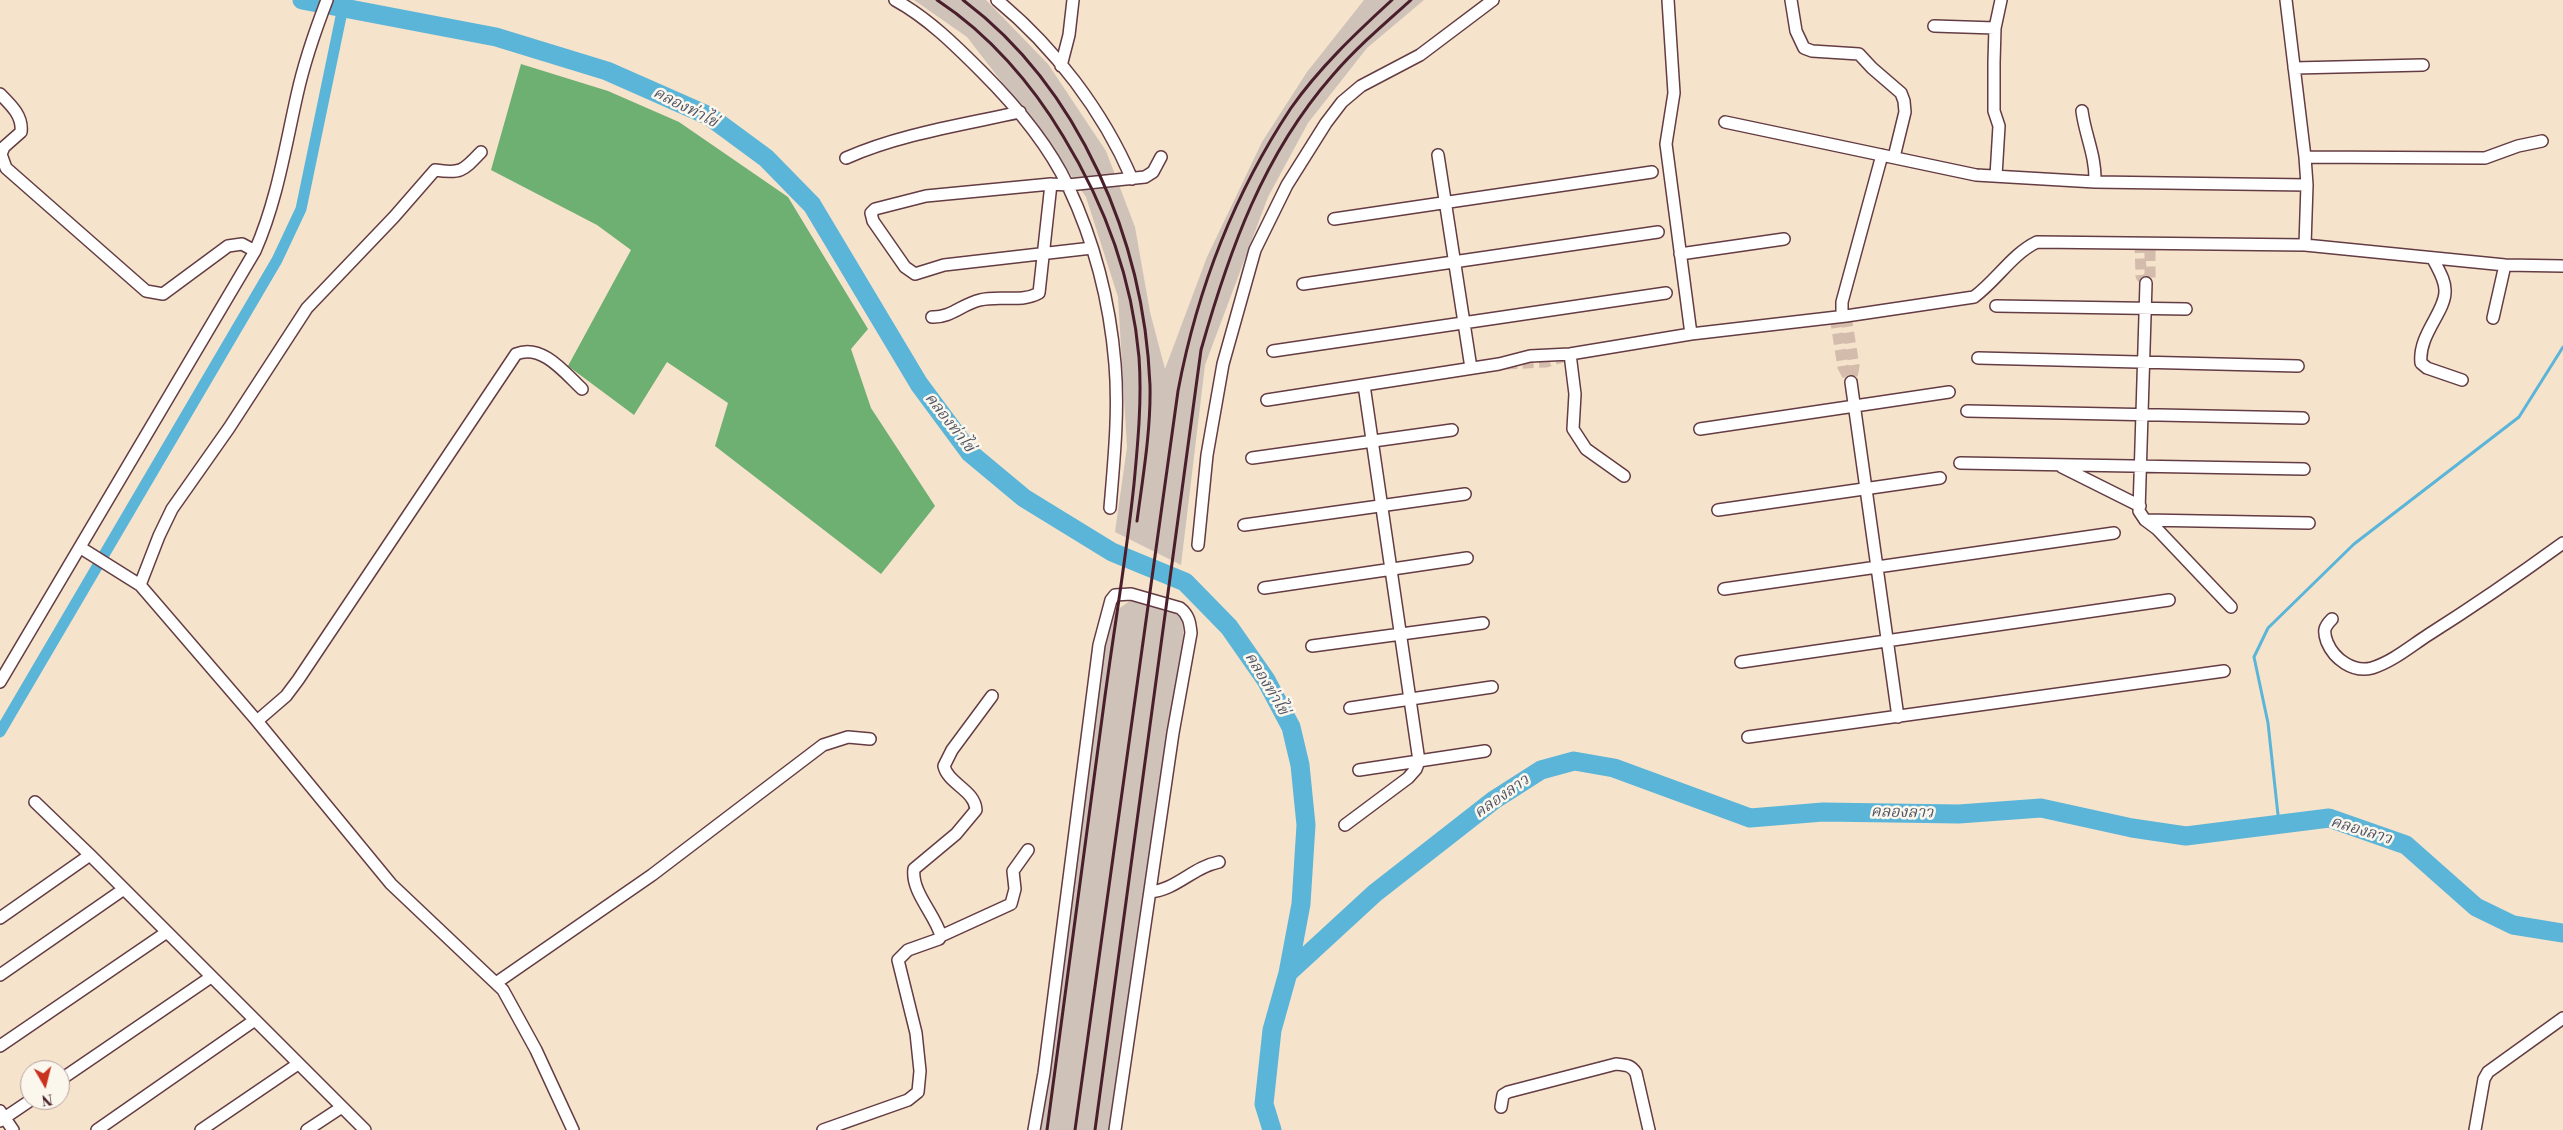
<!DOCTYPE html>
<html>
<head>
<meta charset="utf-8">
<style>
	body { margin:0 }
	#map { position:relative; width:2563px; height:1130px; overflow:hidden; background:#f6e3cc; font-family:"Libre Bodoni",serif }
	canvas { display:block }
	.north { position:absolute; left:20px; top:1060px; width:50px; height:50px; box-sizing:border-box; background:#fbf7ec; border:1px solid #b4a19f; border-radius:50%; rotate:172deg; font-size:14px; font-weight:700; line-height:20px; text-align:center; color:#4a1f2b }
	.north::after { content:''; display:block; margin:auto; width:18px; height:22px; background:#c8321e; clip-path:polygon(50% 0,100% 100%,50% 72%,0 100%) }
</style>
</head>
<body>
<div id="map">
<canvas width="2563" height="1130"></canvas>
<div class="north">N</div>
</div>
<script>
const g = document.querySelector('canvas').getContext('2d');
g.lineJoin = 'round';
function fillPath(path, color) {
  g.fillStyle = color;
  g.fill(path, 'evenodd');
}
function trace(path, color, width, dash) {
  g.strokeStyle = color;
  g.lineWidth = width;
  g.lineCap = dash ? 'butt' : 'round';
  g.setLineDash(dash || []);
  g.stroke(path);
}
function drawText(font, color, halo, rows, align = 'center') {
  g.font = font + ' "Libre Bodoni","Noto Serif Thai",serif';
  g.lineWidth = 5;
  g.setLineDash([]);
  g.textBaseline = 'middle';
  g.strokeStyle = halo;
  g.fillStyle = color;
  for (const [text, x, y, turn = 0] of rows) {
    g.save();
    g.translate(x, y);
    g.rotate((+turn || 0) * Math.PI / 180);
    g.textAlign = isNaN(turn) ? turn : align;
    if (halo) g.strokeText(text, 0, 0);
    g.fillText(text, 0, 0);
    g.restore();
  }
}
fillPath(new Path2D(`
	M914,0H986L1048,64L1106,151L1135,227L1150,312L1165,369L1207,257L1262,142L1307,72L1364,0H1424L1367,48L1308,123L1268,197L1205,365L1181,565L1115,532L1127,447L1118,297L1086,197L1052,147L967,37Z
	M1131,600H1140L1174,612L1182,620L1184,640L1108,1130H1039L1107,625L1110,615Z`), '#cec2b9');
fillPath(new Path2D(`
	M521,64L608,91L679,122L788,197L868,329L851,349L871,408L935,506L881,574L715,446L728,403L667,362L634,415L568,366L631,250L597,225L491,170Z`), '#6eaf72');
trace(new Path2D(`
	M2279,824L2268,723L2254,657L2268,628L2354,544L2519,417L2563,347`), '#5bb5d8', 3);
trace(new Path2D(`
	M0,732L277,260L301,209L343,7`), '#5bb5d8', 11);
trace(new Path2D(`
	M302,0L496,37L607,71L709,116L766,158L812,205L919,384L970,453L1024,498L1112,552L1185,582L1229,627L1266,680L1291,727L1300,765L1306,825L1301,904L1288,973L1272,1030L1264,1104L1272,1130
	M1288,973L1375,893L1494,800L1541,770L1574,761L1614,768L1750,818L1823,812L1959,814L2041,808L2132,828L2186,836L2329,818L2406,845L2476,907L2513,925L2563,933`), '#5bb5d8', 19);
trace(new Path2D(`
	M2140,242L2141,276L2146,283L2150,278V241
	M1846,316L1854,366L1851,382
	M1835,317L1843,367L1851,382
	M1506,364L1546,362L1566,356`), '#d4bcac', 11, [11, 5.5]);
const minor = new Path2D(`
	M895,0C928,18 956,46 982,72C1015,105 1048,144 1068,186C1094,241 1110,304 1115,364C1119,412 1114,460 1110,508
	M997,0C1054,47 1103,111 1132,179
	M1668,0L1674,93L1666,144L1691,334
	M1791,0L1796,31L1804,48L1812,51L1859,54L1872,68L1901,93L1904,101L1905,112L1894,157
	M2286,0L2305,157L2307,185L2305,245
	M1934,26L1995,28
	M1061,66L1069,35L1073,0
	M2294,68L2423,65
	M0,94C11,105 23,116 21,132L4,147L1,154L6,168L146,291L163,294L228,246L242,244L255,251
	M2082,111C2085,135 2096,156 2095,182
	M1725,122L1976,175L2095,182L2307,185
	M1438,155L1471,368
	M2305,157L2485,158L2518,146L2542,141
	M846,158C900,134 962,125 1020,112
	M1996,176L1999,126L1994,111V62L1995,28L2001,0
	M1334,219L1652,172
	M1092,248L944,265L915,274L905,267L873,221L871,213L875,209L926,196L1051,184L1068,185L1145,177L1153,172L1161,157
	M1680,254L1784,239
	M2433,259C2438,269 2446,281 2445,292C2445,312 2418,335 2421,363L2427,368L2462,380
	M2146,283L2139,511L2145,520L2157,529L2231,607
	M1303,284L1658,232
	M1996,306L2186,309
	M1842,316V302L1882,155
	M932,317C951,318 962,304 980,300C999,295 1021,303 1039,293L1051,184
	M2493,318L2505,265
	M1273,351L1666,293
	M1570,354L1575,394L1573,429L1586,449L1624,476
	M1978,358L2298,366
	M1851,382L1898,717
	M1267,400L1499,364L1530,356L1570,354L1691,334L1846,316L1974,297C1997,280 2012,254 2037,242L2305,245L2505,265L2563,266
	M1967,411L2303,418
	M1700,429L1949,392
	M1252,458L1452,430
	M1960,463L2304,469
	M2062,467L2140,506
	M1718,510L1940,478
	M2145,520L2309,523
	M1244,525L1465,494
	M1198,545L1207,455L1223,364L1255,250L1287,185L1326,123L1342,102L1361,86L1420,55L1493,0
	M81,548L140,585L257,721L391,884L503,990L536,1050L573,1130
	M140,585L159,536L172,509L229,428L307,308L394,217L435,170C461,174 463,171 481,152
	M1264,588L1467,558
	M1724,589L2114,533
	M2332,619C2324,627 2323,631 2327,642C2334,659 2353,673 2372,668C2392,662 2411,646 2428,635C2474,606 2519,575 2563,543
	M1312,646L1483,623
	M1741,662L2169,600
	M0,682L255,251C277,201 285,148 297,95C304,63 315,31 327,0
	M1350,708L1492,687
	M257,721L286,696L298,680L516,354C542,343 565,373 582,389
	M1748,737L2224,671
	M1359,770L1485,751
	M35,802L90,855
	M1345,825L1408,778L1416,769L1419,761L1364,385
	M1150,892C1176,890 1193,867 1219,862
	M0,918L90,855L365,1130
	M941,936L1011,904L1015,889L1013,871L1028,850
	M0,975L124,889
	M496,983L652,875L823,745L848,737L870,739
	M0,1046L167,932
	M60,1080L211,977
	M1501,1107L1503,1095L1508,1092L1616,1064C1626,1065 1631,1065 1636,1073L1649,1130
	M0,1111L13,1130
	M0,1121L31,1100
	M97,1130L255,1020
	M201,1130L298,1064
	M307,1130L342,1107
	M823,1130L908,1100L918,1092L920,1071L916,1033L898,960L908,950L939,939L941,936C935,914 911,892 914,869L956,834L976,810C975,790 948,784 944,766L952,750L992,696
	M1034,1130L1044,1073L1099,645L1111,600L1115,595L1131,594L1180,608C1189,615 1190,623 1191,633L1173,733L1115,1130
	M2475,1130L2484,1079L2488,1072L2563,1018`);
trace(minor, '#643c43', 14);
trace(minor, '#fff', 11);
trace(new Path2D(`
	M937,0C989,34 1032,84 1063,136C1104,203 1132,279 1139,357C1142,399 1138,442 1134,484C1126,560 1113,635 1103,711C1084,851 1066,990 1047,1130
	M963,0C1080,88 1144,241 1150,385C1151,430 1143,476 1137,521
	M1075,1130L1178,391C1197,290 1234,194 1291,108C1319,68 1356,33 1392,0
	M1095,1130L1201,350C1229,251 1263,155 1332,76C1356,48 1384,24 1411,0`), '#4a1f2b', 3);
drawText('italic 16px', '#505468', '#fbf7ec', [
	["คลองท่าไข่",685,108,27],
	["คลองท่าไข่",949,423,52],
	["คลองท่าไข่",1266,684,59],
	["คลองลาว",1502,797,-35],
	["คลองลาว",1902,813,1],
	["คลองลาว",2361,831,17]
]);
</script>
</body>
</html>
